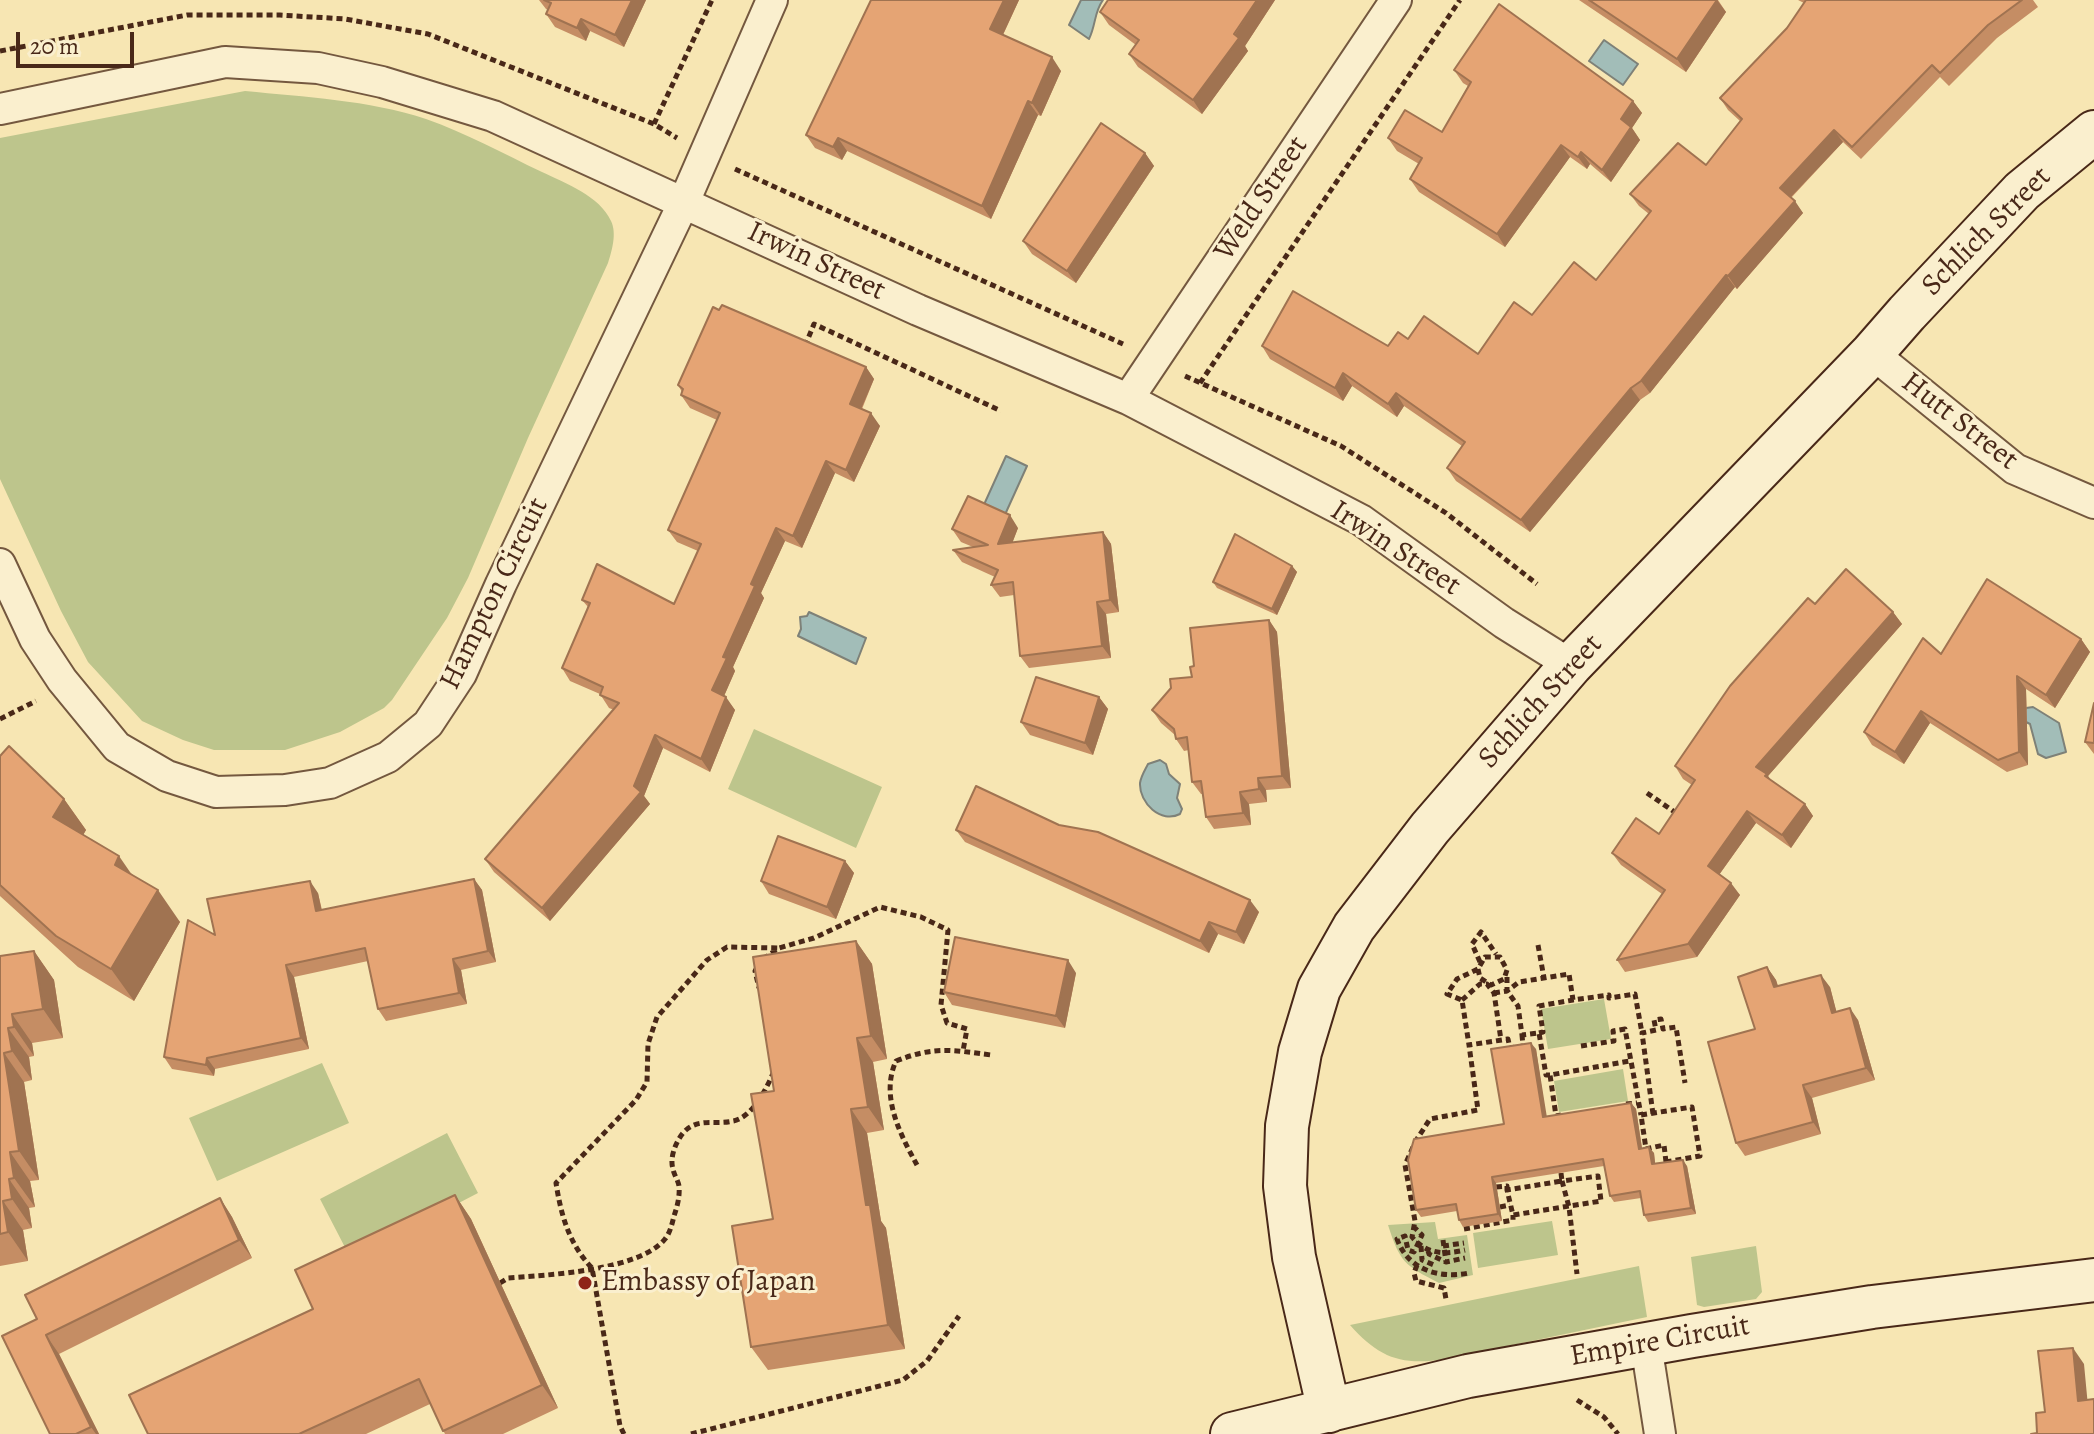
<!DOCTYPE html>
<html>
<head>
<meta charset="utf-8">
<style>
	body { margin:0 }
	#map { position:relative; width:2094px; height:1434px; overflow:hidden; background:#f7e6b3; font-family:Alegreya,serif }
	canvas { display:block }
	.scale { position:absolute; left:16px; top:32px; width:118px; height:36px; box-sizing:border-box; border:4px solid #492818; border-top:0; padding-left:10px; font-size:24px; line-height:28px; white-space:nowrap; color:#492818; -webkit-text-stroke:6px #faefce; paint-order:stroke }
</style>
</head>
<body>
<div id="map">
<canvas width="2094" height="1434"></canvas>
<div class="scale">20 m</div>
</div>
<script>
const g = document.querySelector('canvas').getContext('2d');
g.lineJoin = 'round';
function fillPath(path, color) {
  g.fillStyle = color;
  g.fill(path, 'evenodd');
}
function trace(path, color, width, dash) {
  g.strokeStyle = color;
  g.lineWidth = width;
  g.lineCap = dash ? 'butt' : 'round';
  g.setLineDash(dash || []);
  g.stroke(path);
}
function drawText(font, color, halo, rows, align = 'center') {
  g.font = font + ' Alegreya,serif';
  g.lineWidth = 6;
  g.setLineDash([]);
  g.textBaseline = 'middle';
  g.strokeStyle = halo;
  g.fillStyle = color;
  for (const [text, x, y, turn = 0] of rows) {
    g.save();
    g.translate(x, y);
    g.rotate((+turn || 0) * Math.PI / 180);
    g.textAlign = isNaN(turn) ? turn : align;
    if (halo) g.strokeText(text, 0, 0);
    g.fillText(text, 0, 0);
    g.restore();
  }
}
fillPath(new Path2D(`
	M245,91C305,97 368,100 426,119C466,133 504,154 542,172C565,183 600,196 611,221C617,233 612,251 608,263L528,438L468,578L447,618L392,700L384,708L340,732L285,750H214L183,740L142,721L88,662L61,611L0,479V138Z
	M754,729L882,787L856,848L728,789Z
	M1604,999L1611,1039L1548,1049L1541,1009Z
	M322,1063L349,1123L217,1181L189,1118Z
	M1623,1069L1628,1101L1559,1112L1554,1081Z
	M447,1133L478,1193L351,1259L320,1199Z
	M1552,1221L1558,1255L1478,1268L1473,1233Z
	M1435,1222L1438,1239L1467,1235L1473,1275L1439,1283C1404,1265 1400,1262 1388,1225Z
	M1756,1246L1762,1292L1756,1299L1704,1307L1697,1305L1691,1257Z
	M1639,1266L1647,1317L1445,1359C1402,1366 1379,1358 1350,1325Z`), '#bdc58c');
const water = new Path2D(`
	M1081,0H1103C1094,12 1096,25 1089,39L1069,25Z
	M1604,40L1638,64L1623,85L1589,61Z
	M1006,456L1027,466L1003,519L982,509Z
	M809,612L866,638L856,664L798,636L801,629L800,617L807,616Z
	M2033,707L2059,723L2066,752L2046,758L2038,754L2030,724L2020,719L2026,708Z
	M1160,760L1166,764L1169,774L1180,784L1177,798L1182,809L1180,814C1161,824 1139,803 1140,783C1141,776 1145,770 1148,764Z`);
fillPath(water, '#a2bdb8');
trace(water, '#7e8178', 2);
const street = new Path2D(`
	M0,109L225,62L318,68L382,82L493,116L918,310L1128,399L1361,520L1504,623L1571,665
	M1872,353L2015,469L2094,503
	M1128,399L1396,0
	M0,564L35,639L62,680L117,747L167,776L216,792L285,790L330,783L388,757L428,724L461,674L501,584L684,202L772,0
	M1646,1344L1660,1434`);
const secondary = new Path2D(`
	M1329,1411L1294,1257L1285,1186L1287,1126L1300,1052L1319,989L1354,927L1430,828L1571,665L1872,353L1907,313L2022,191L2094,132
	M1232,1434L1468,1376L1692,1336L1872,1307L2094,1280`);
trace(street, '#74583f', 34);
trace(secondary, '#492818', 46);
trace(new Path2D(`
	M0,51L187,15H280L345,19L428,34L654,124L677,138
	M654,124L712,0
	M735,169L1123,344
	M805,346L814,324L1001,411
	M1185,376L1341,446L1446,513L1537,584
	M1200,383L1460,0
	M0,719L36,701
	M1647,793L1679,815
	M1538,945L1544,978
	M763,959L779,948L814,938L880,907L921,917L948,930L941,1005L947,1023L967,1029L963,1051
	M1480,962L1472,944L1481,932L1496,954
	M757,967L755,971L759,988
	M1478,969L1480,978L1491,985L1504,979L1507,970L1500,957H1485L1478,969L1457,979L1447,994L1462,1000L1469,1045L1508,1039L1510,1048L1523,1046L1522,1035
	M1507,977V991L1518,1006L1522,1035L1539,1033L1546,1075H1550
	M1494,993L1507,991L1519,982L1569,974L1573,1000L1609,995V998L1635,994L1642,1033
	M1462,1000L1480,984H1487L1494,993L1501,1040
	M1539,1033L1543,1032L1539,1006L1573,1000
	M1581,1046L1614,1041L1613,1031L1625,1029L1641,1115
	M1626,1104L1637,1103
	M1653,1114L1642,1033L1656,1030L1654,1020L1661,1019L1663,1029L1676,1027L1685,1083
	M1561,1115L1556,1116L1550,1075L1630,1061
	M1418,1143L1417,1139L1430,1119L1478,1110L1469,1045
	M1413,1147L1405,1165L1415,1221L1412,1237C1426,1254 1444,1255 1465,1250
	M1666,1162L1664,1145L1646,1149L1641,1115L1692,1107L1700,1156L1666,1162L1667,1168
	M917,1165C900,1134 880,1096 896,1061C934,1046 952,1050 991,1055
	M1561,1173L1562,1181L1507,1190L1513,1215L1601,1201L1598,1176L1562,1181L1569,1207L1577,1274
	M1496,1187L1507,1186V1190
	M1500,1207L1510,1205
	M1413,1226L1422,1235L1414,1252L1408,1250L1405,1236L1397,1239C1408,1270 1439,1279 1469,1273
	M1464,1229L1513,1220V1215
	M1443,1240L1446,1262L1465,1258
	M1421,1246L1422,1260L1434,1265
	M1443,1246L1464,1243
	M1428,1251L1429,1254L1446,1262
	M1417,1265L1414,1273L1416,1281L1444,1288L1446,1299
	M500,1283L508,1278C547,1275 639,1271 665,1239C670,1233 672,1224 674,1216C677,1207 680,1197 679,1186C678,1180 674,1175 673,1169C669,1157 677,1138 686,1130C700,1118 716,1125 733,1121C752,1118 767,1088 774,1071
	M1577,1400L1604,1417L1618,1434
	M624,1434L620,1426L592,1268C569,1244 561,1215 556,1183L636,1100L647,1082L648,1044L657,1017L707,960L727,947L778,948
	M691,1434L903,1380L927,1361L959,1316`), '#492818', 5, [6, 4]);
trace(street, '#faefce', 30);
trace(secondary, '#faefce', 42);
fillPath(new Path2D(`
	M539,0H646L624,47L590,31L586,41L555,27L546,14L548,10L546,9Z
	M871,0H1019L1003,35L1061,71L1041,116L1038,115L991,219L847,151L842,160L815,148L806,135Z
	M1108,0H1275L1245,46L1248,51L1202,114L1138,67L1129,54L1136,45L1109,25L1100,12Z
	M1579,0H1718L1726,12L1686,72Z
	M1798,0H2033L2038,7L1997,38L1949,86L1940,77L1861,159L1843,142L1791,198L1803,213L1737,289L1735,287L1650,393L1640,400L1530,532L1456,481L1447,468L1462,446L1404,406L1397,417L1352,386L1343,401L1270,359L1262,346H1388L1408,339L1478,354L1532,315L1596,280L1649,214L1639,206L1630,194L1706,165L1740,121L1728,110L1720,98L1787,28L1804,3Z
	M1454,70L1633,101L1642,113L1632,128L1640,140L1611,182L1590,164L1587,169L1570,157L1505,247L1419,192L1410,179L1419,164L1397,151L1388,138L1442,132L1468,86L1463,83Z
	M1145,153L1154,166L1076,283L1032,254L1023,241Z
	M866,367L874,379L862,409L880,426L854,482L835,473L802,548L785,541L761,593L764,598L733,667L735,671L724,696L735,710L710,772L663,748L644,796L650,804L550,921L494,872L485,859L614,710L609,708L600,694L570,681L562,668L588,607L582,600L674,604L698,551L677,542L668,530L717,420L690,408L681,395L682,392L678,385Z
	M1018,528L1012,543L1103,532L1111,544L1119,612L1106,614L1111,658L1029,668L1020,656L1014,595L1000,597L991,585L995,577L962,562L953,550L973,547L961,542L952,529Z
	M1292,566L1297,572L1277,615L1217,588L1213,582Z
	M1815,604L1893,612L1902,624L1768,776L1771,780L1805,804L1813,816L1791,848L1756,823L1719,875L1740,895L1697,957L1625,972L1617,960L1662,894L1621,865L1612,853L1659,834L1692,785L1683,779L1675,766Z
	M1269,620L1277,632L1291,788L1266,790L1267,802L1249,804L1251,825L1214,829L1206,817L1203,794H1201L1192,782L1189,750L1184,751L1176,739L1175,735L1161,723L1152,710L1192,677L1194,666Z
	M2081,639L2090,652L2055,708L2026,689L2028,765L2007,772L1930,723L1904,764L1872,745L1864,732L1941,654Z
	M1099,697L1108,709L1093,755L1030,735L1021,722Z
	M2094,703V754L2085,742Z
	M0,756L64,799L86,830L83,835L133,875L180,922L134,1001L78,967L0,896Z
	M1059,825L1259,912L1244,944L1218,934L1209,953L965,842L956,830Z
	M845,861L854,873L836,919L769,894L761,881Z
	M474,879L482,890L496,962L461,970L467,1004L386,1021L378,1009L368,961L294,977L309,1049L215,1069L214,1076L172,1069L164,1057L215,935L318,893L322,910Z
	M856,941L872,964L887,1059L873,1062L884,1130L867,1133L881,1221L886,1228L905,1349L768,1370L751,1347L773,1219L774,1091Z
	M34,951L54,980L63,1038L32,1043L34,1056L29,1057L32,1080L24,1082L39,1180L30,1181L35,1207L29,1208L32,1228L23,1230L28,1261L0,1266V956Z
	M1767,967L1776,980L1778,986L1830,987L1836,1011L1858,1020L1875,1080L1812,1098L1821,1134L1745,1156L1736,1143L1755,1029Z
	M1076,973L1065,1028L952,1005L944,992Z
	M1536,1049L1546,1117L1631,1103L1636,1109L1642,1148L1654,1153L1655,1164L1687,1166L1696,1214L1648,1222L1644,1215L1641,1198L1614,1202L1610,1196L1604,1166L1496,1183L1502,1221L1463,1227L1459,1220L1457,1211L1421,1217L1416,1210L1504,1124Z
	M455,1195L471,1219L558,1408L503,1434H445L430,1404L366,1434H148L313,1309Z
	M220,1198L232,1217L252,1258L59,1354L99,1434H50L37,1319Z`), '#c58d64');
fillPath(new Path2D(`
	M632,0H646L624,47L615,35Z
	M1004,0H1019L999,43L990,29Z
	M1257,0H1275L1245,46L1248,51L1202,114L1193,100Z
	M1717,0L1726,12L1686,72L1677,59Z
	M581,19L590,31L586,41L577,28Z
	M1052,57L1061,71L1041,116L1032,103Z
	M1028,101L1038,115L991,219L982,206Z
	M1633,101L1642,113L1632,128L1640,140L1611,182L1602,170L1621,119Z
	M1834,130L1843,142L1788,200L1780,188Z
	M838,138L847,151L842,160L833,147Z
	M1561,145L1570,157L1505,247L1497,234Z
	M1581,152L1590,164L1587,169L1578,157Z
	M1145,153L1154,166L1076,283L1067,271Z
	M1795,201L1803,213L1737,289L1728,276Z
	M1726,275L1735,287L1650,393L1641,381Z
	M866,367L874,379L858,416L850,404Z
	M1343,373L1352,386L1343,401L1335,388Z
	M1631,388L1640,400L1530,532L1521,520Z
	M1396,393L1404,406L1397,417L1388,404Z
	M871,413L880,426L854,482L846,470Z
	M826,461L835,473L802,548L793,536Z
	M1010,515L1018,528L1007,557L998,544Z
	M776,528L785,541L761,593L764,598L733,667L735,671L721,703L712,690L723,657L751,584Z
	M1103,532L1111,544L1119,612L1110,600Z
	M1292,566L1297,572L1277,615L1272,609Z
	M1097,602L1106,614L1111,658L1102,646Z
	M1893,612L1902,624L1768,776L1775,787L1756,767Z
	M1269,620L1277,632L1291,788L1282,776Z
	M2081,639L2090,652L2055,708L2046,695Z
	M2017,676L2026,689L2028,765L2019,752Z
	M726,697L735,710L710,772L701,759Z
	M1099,697L1108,709L1093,755L1085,743Z
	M1921,711L1930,723L1904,764L1895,752Z
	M655,735L663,748L644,796L650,804L550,921L542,908L634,786Z
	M1258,778L1266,790L1267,802L1259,789Z
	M1240,792L1249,804L1251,825L1243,813Z
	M64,799L86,830L75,849L53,817Z
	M1805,804L1813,816L1791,848L1782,835Z
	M1747,811L1756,823L1716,879L1708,866Z
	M119,856L141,888L115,865Z
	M845,861L854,873L836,919L827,907Z
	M474,879L482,890L496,962L488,951Z
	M310,881L318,893L324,922L316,911Z
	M1731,883L1740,895L1697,957L1688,944Z
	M158,890L180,922L134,1001L111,969Z
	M1250,900L1259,912L1244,944L1236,932Z
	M1209,922L1218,934L1209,953L1200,941Z
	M856,941L872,964L887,1059L871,1036Z
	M34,951L54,980L63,1038L43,1009Z
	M453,959L461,970L467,1004L459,993Z
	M1068,960L1076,973L1065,1028L1056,1016Z
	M286,965L294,977L309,1049L301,1038Z
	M1767,967L1776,980L1782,999L1774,987Z
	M1821,975L1830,987L1840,1025L1832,1013Z
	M1850,1008L1858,1020L1875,1080L1866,1068Z
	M12,1014L32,1043L34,1056L14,1027Z
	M8,1028L29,1057L32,1080L12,1051Z
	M857,1038L873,1062L884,1130L868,1107Z
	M1531,1043L1536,1049L1548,1124L1543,1117Z
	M4,1053L24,1082L39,1180L19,1151Z
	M207,1058L215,1069L214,1076L206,1065Z
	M1803,1085L1812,1098L1821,1134L1813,1122Z
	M1631,1103L1636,1109L1643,1155L1639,1149Z
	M851,1109L867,1133L881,1221L886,1228L905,1349L888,1325L866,1205Z
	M1649,1147L1654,1153L1656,1171L1652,1164Z
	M10,1152L30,1181L35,1207L14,1178Z
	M1683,1160L1687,1166L1696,1214L1691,1208Z
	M1492,1177L1496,1183L1502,1221L1498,1214Z
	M9,1179L29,1208L32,1228L12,1199Z
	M455,1195L471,1219L558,1408L542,1385Z
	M220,1198L232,1217L252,1258L239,1240Z
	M3,1201L23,1230L28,1261L8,1232Z
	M46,1335L59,1354L99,1434H96L91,1427Z
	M2073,1348L2084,1364L2089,1417L2078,1401Z`), '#a07351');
const building = new Path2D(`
	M544,0H632L615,35L581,19L577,28L546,14L551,3Z
	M871,0H1004L990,29L1052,57L1032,103L1028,101L982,206L838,138L833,147L806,135Z
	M1108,0H1257L1234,34L1239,38L1193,100L1129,54L1139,40L1100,12Z
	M1589,0H1717L1677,59Z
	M1806,0H2022L1988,25L1940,73L1932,65L1852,147L1834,130L1780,188L1795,201L1728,276L1726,275L1641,381L1631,388L1521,520L1447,468L1465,442L1396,393L1388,404L1343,373L1335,388L1262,346L1293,291L1388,346L1398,332L1408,339L1424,316L1478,354L1514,302L1532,315L1574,262L1596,280L1651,211L1630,194L1678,143L1706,165L1742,119L1720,98L1787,28Z
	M1499,4L1633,101L1621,119L1631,127L1602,170L1581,152L1578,157L1561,145L1497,234L1410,179L1422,158L1388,138L1405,110L1442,132L1471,82L1454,70Z
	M1101,123L1145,153L1067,271L1023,241Z
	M722,305L866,367L850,404L871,413L846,470L826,461L793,536L776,528L751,584L755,586L723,657L727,658L712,690L726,697L701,759L655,735L634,786L641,792L542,908L485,859L619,703L600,695L603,687L562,668L590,603L582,600L597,564L674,604L701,544L668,530L720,413L681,395L683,389L678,385L713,307L719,310Z
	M968,496L1010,515L998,544L1103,532L1110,600L1097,602L1102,646L1020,656L1013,582L991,585L998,570L953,550L988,545L952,529Z
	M1235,534L1292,566L1272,609L1213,582Z
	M1846,569L1893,612L1756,767L1767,774L1765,776L1805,804L1782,835L1747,811L1708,866L1731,883L1688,944L1617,960L1665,890L1612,853L1636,818L1659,834L1695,780L1675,766L1730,686L1808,598L1815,604Z
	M1987,579L2081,639L2046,695L2017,676L2019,752L1998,760L1921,711L1895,752L1864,732L1923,638L1941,654Z
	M1269,620L1282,776L1258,778L1259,789L1240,792L1243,813L1206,817L1201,781L1192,782L1187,737L1176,739L1174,729L1152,710L1171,688L1170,679L1192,677L1190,667L1194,666L1190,628Z
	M1036,677L1099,697L1085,743L1021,722Z
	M2094,703V743L2085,742Z
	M9,746L64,799L53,817L119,856L115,865L158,890L111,969L56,936L0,885V756Z
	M976,786L1059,825L1098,832L1250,900L1236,932L1209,922L1200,941L956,830Z
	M778,836L845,861L827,907L761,881Z
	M474,879L488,951L453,959L459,993L378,1009L365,948L286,965L301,1038L207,1058L206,1065L164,1057L188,920L215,935L207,899L310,881L316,911Z
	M955,937L1068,960L1056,1016L944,992Z
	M856,941L871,1036L857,1038L868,1107L851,1109L866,1205H870L888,1325L751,1347L732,1226L773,1219L751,1094L774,1091L753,957Z
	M34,951L43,1009L12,1014L14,1027L8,1028L12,1051L4,1053L19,1151L10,1152L14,1178L9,1179L12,1199L3,1201L8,1232L0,1234V956Z
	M1767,967L1774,987L1821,975L1832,1013L1850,1008L1866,1068L1803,1085L1813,1122L1736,1143L1708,1042L1755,1029L1738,977Z
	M1531,1043L1543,1117L1631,1103L1639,1149L1649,1147L1652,1164L1683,1160L1691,1208L1644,1215L1640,1191L1610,1196L1603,1159L1492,1177L1498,1214L1459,1220L1456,1204L1416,1210L1408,1160L1414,1139L1504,1124L1491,1049Z
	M455,1195L542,1385L443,1431L419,1379L299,1434H148L129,1395L313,1309L295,1270Z
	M220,1198L239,1240L46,1335L91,1427L76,1434H50L2,1336L37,1319L25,1295Z
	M2073,1348L2078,1401L2094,1399V1434H2031L2037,1433L2036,1413L2045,1412L2038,1351Z`);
fillPath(building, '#e5a474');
trace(building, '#a07351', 2);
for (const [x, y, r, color] of [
	[585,1283,8,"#8f2418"]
]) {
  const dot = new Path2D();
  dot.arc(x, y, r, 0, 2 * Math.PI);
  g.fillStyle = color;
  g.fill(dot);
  trace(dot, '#faefce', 3);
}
drawText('30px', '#492818', '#faefce', [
	["Weld Street",1262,199,-56],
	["Schlich Street",1987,232,-45],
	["Irwin Street",816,262,25],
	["Hutt Street",1959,422,38],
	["Irwin Street",1395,549,33],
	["Hampton Circuit",495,594,-64],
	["Schlich Street",1541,702,-48],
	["Empire Circuit",1660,1342,-10]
]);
drawText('30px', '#492818', '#faefce', [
	["Embassy of Japan",601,1283]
], 'left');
</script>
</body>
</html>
